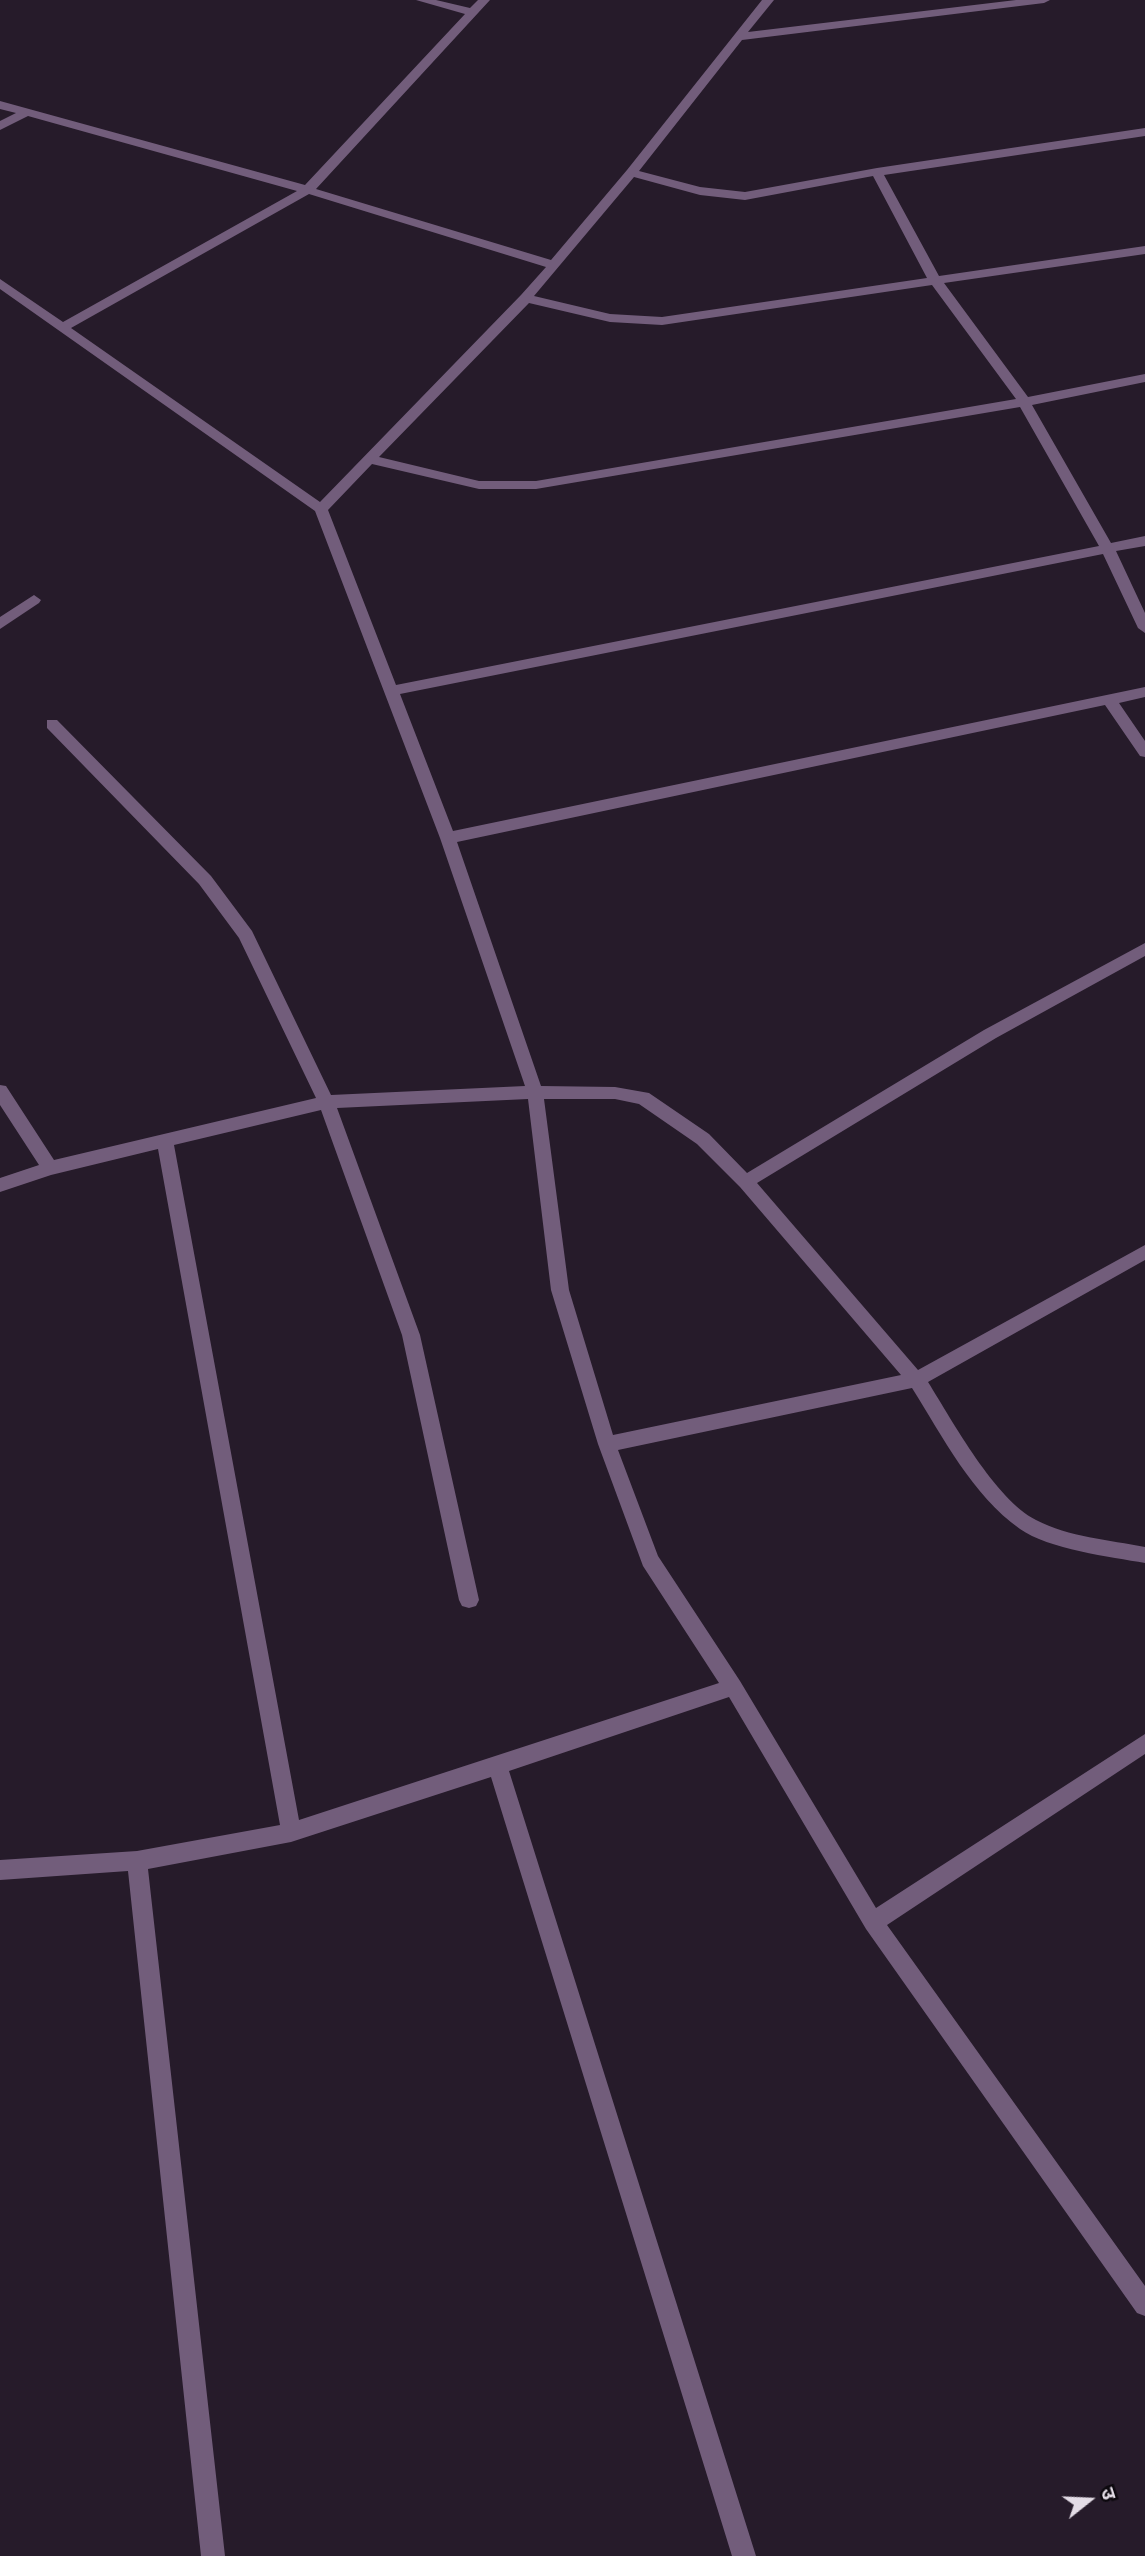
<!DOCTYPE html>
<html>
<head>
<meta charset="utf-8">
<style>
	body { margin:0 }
	#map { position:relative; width:1145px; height:2556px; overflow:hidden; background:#261b2a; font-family:"Open Sans","Noto Sans Devanagari",sans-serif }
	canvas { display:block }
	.north { position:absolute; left:1054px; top:2465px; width:70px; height:70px; -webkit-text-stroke:5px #0c080e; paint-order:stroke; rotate:72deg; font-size:19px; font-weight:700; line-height:28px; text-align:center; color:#e3dce6 }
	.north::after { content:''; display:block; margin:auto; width:24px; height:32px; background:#e3dce6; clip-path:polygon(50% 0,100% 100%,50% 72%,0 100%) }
</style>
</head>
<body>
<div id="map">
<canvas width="1145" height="2556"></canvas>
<div class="north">उ</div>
</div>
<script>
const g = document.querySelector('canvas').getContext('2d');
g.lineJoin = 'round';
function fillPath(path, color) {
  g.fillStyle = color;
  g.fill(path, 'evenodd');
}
fillPath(new Path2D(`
	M416,0H436L470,8L478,0H490L316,189L551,260L627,170L762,0H774L748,32L1016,0H1050L1044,3L742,40L639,171L700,187L745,192L877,168L1145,128V136L884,175L939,276L1145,246V254L944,283L1028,397L1145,374V382L1032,405L1111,543L1145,536V546L1116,551L1145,613V633L1138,628L1103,554L400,694L453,831L1145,687V697L1119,703L1145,741V757L1140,756L1105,705L457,842L541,1086L615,1087L649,1093L709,1134L747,1173L984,1030L1145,943V956L996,1038L757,1183L918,1370L1145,1245V1260L928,1382C953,1422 995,1499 1036,1520C1069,1537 1109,1540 1145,1547V1563C1111,1557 1048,1549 1020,1529C972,1495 943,1437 912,1388L618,1450L658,1556L740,1681L876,1908L1145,1734V1754L887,1925L1145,2286V2316L1137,2313L866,1929L729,1697L509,1771L756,2556H732L491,1777L291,1842L148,1869L225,2556H201L128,1871L0,1880V1860L137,1851L280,1825L158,1149L51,1175L0,1192V1178L39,1165L0,1105V1085L6,1086L54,1160L316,1098L239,938L199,884L47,728V720H57L211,876L252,931L331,1095L525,1086L440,838L315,511L0,289V279L63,322L297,191L28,116L0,130V121L16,113L0,109V101L305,185L465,14ZM873,176L927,278L662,317L610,314L534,296L634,177L700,195L745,200ZM309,194L546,267L521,295L320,502L71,328ZM932,285L1016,399L536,481H479L379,457L529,303L610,322L662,325ZM1020,407L1099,546L396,685L328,510L372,464L479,489H536ZM528,1099L551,1290L598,1444L643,1566L719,1683L299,1820L174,1145L321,1110L402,1335L459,1600L462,1606L469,1608L476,1606L479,1600L420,1335L337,1108ZM544,1099H615L639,1104L697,1144L740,1187L901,1375L613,1435L569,1290Z
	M34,595L41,600L39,603L0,629V617Z`), '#725d7b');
</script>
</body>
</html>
